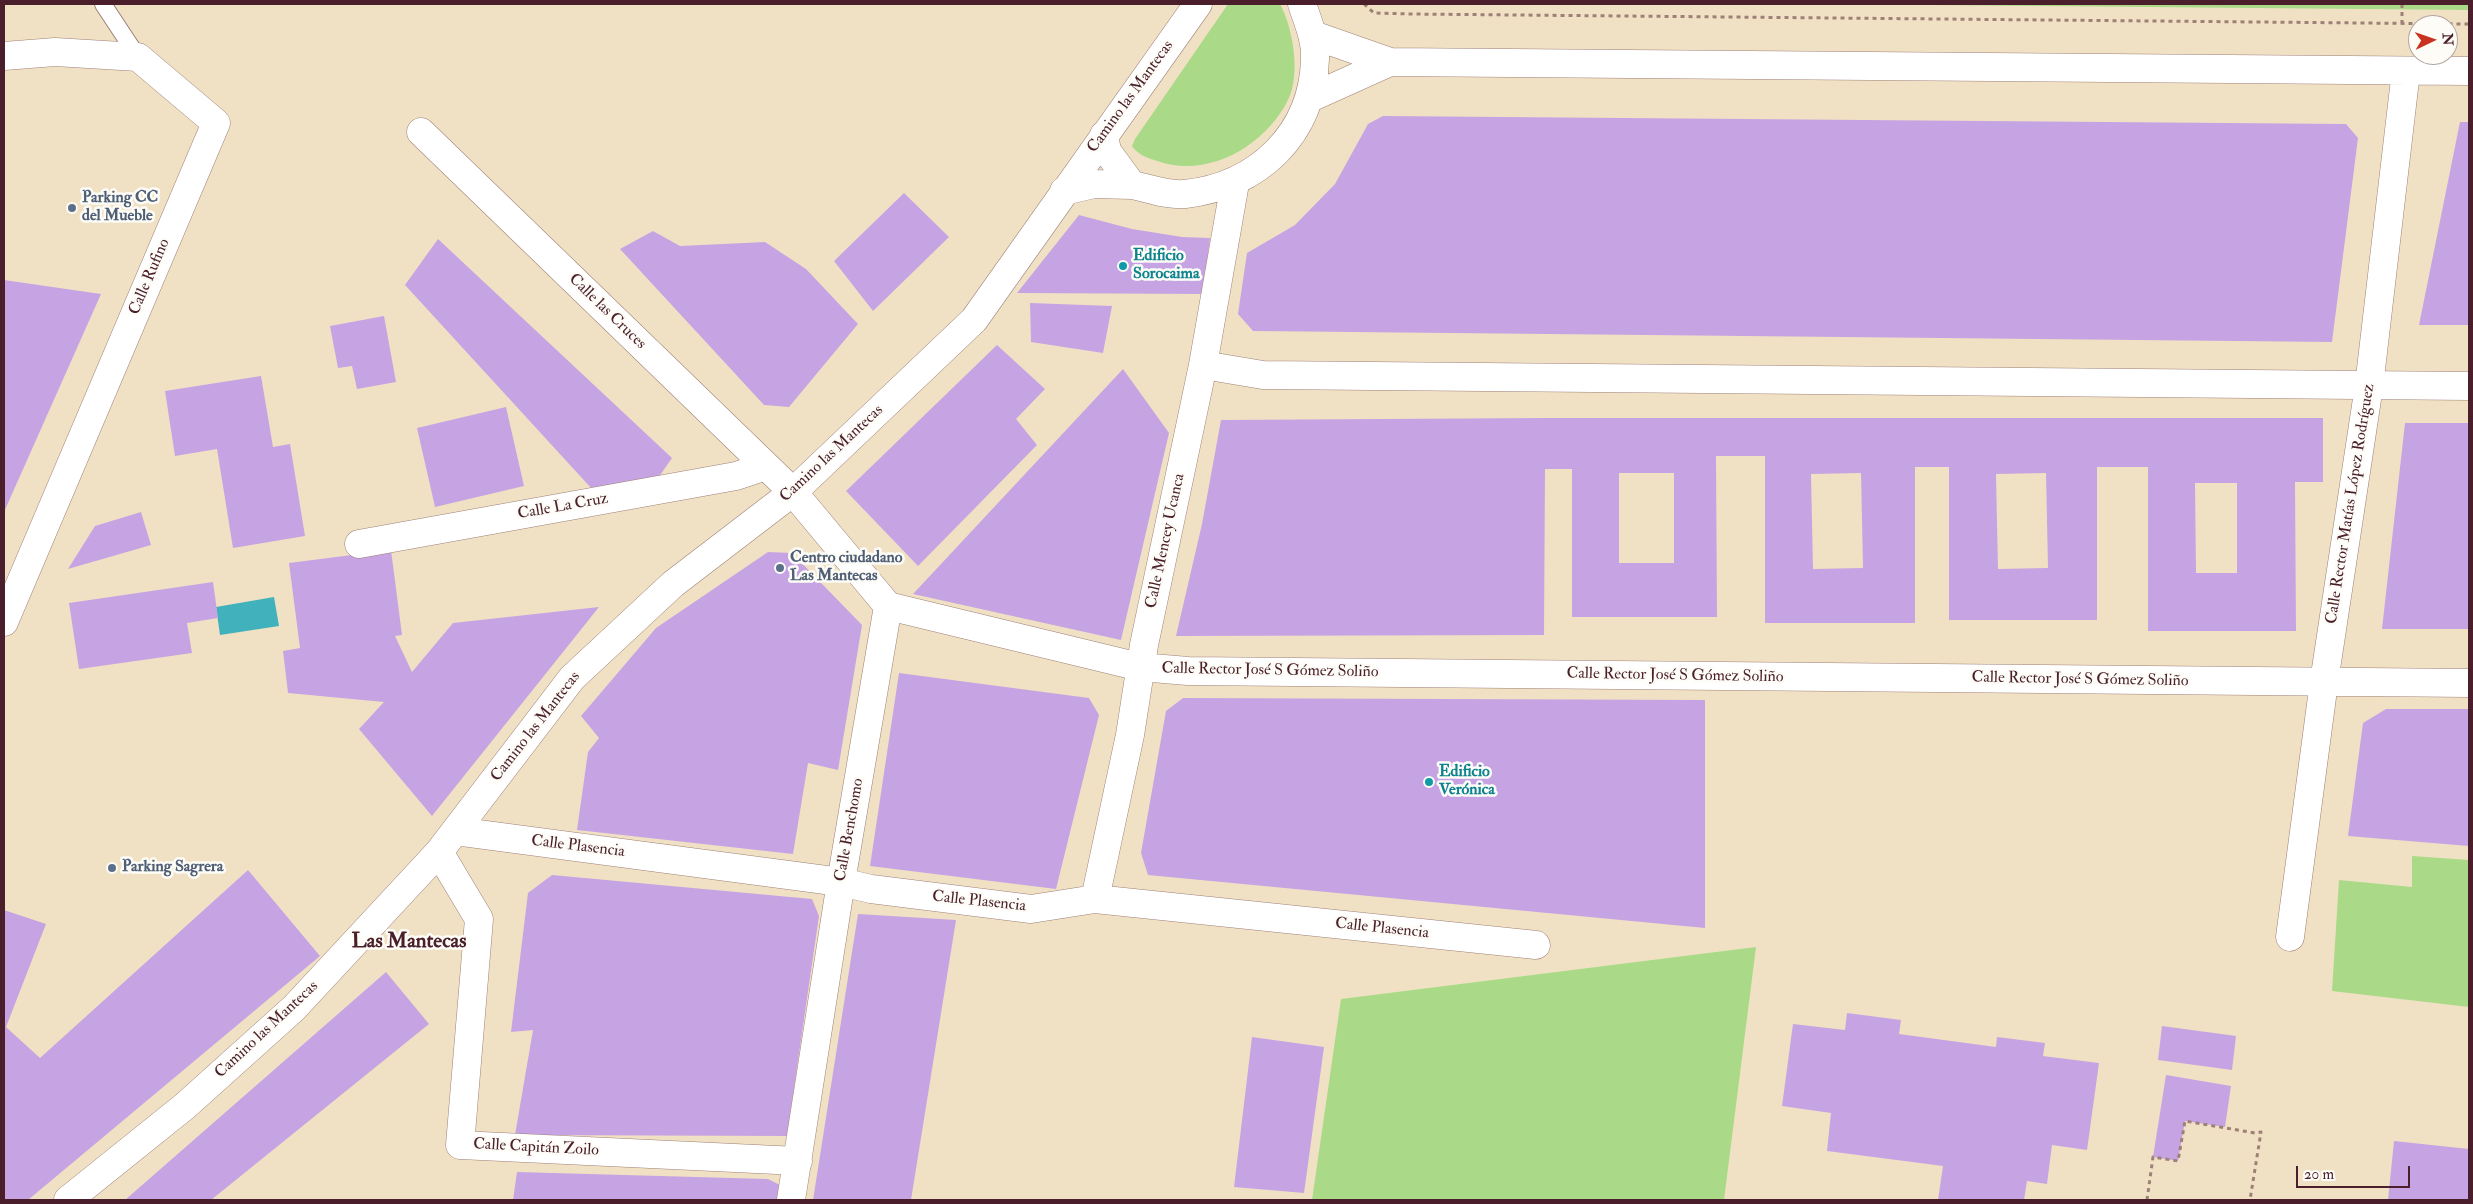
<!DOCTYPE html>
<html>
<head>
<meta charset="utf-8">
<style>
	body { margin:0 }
	#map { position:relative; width:2473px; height:1204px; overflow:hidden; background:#f1e1c4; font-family:"IM FELL Double Pica",serif }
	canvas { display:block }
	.frame { position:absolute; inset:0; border:5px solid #4a1f2b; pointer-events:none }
	.north { position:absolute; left:2408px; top:15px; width:50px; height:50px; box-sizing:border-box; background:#fdfcf7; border:1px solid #b5a4a5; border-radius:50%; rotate:87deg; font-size:14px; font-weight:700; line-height:20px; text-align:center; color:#4a1f2b }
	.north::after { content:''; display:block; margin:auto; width:18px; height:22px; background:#c8321e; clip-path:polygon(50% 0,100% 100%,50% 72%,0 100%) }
	.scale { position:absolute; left:2296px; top:1166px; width:114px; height:22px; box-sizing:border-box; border:2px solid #4a1f2b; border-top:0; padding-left:6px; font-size:15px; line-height:18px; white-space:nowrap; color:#4a1f2b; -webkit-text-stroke:4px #fdfcf7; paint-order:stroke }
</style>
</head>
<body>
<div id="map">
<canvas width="2473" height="1204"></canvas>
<div class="frame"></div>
<div class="north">N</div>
<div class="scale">20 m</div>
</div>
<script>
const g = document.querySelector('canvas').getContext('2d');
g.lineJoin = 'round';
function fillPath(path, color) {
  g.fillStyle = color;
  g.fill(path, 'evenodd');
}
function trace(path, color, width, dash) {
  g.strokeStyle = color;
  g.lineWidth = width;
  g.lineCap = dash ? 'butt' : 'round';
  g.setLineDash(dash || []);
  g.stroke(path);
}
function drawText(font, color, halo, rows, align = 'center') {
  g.font = font + ' "IM FELL Double Pica",serif';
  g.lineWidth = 5;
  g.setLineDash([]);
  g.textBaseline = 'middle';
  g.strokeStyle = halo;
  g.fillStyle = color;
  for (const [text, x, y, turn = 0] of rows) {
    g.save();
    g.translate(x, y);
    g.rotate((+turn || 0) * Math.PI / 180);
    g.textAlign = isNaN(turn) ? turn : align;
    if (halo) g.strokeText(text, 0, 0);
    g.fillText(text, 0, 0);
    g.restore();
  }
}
fillPath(new Path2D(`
	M1228,4H1280C1293,28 1301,74 1288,100C1265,146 1208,179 1157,161C1147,158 1137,154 1132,146L1135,139Z
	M1824,4H2469V10Z
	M2412,856L2469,860V1007L2332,991L2339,880L2412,887Z
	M1756,947L1724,1200H1312L1341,999Z`), '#aada88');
fillPath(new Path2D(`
	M274,597L279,626L220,635L216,607Z`), '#41b1bc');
fillPath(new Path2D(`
	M1383,116L2346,124L2358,138L2332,342L1253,331L1238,314L1247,253L1295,225L1335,184L1368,124Z
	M2460,122H2469V325H2419Z
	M904,193L949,237L873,311L834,261Z
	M1079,215L1132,229L1182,237L1210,238L1203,294L1017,293Z
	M653,231L680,246L765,242L806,269L858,324L789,407L764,405L620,249Z
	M438,239L672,458L656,481L592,489L405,285Z
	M4,280L101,294L4,512Z
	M1030,303L1112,306L1103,353L1031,342Z
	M384,316L396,382L357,389L352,366L338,368L330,326Z
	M997,345L1045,389L1016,419L1037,445L918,566L846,491Z
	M1123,369L1169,433L1121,640L913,594Z
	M261,376L273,447L290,444L305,536L233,548L217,449L175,456L165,391Z
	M506,407L524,486L435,507L417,428Z
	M1545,418H2323V482H2295L2296,631H2148V467H2097V620H1949V467H1915V623H1765V456H1716L1717,617H1572V469H1545L1544,635L1176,636L1202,524L1221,420ZM1619,473H1674V563H1619ZM1861,473L1863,568L1813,569L1811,474ZM2046,473L2048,568L1998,569L1996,474ZM2195,483H2237V573H2196Z
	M2405,423H2469V629H2382Z
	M141,512L151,545L68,569L95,526Z
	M391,550L402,635L395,636L412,672L453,623L599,607L432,816L359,729L384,702L288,693L283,651L300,648L289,563Z
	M768,552L792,553L862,625L838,770L808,763L793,854L577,830L588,752L599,738L581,716L656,628Z
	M213,582L218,618L187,623L192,653L79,669L69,603Z
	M899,673L1089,698L1099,715L1056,889L870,866Z
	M1183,698L1705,700V928L1148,875L1141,853L1166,711Z
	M2386,709H2469V846L2348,836L2363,723Z
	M248,870L320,956L28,1200H4V910L46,924L6,1027L40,1058Z
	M552,875L812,899L819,916L787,1136L515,1135L533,1030L511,1032L528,893Z
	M858,914L956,920L911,1200H813Z
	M386,972L429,1024L211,1200H125Z
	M1847,1013L1901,1020L1899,1034L1996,1047L1997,1037L2045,1043L2043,1056L2099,1063L2087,1150L2052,1145L2047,1184L2027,1181L2024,1200H1938L1943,1166L1827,1151L1831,1113L1782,1106L1793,1024L1845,1030Z
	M2162,1026L2236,1036L2232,1070L2158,1060Z
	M1252,1037L1324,1047L1304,1193L1234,1187Z
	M2166,1075L2231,1086L2225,1127L2185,1121L2178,1161L2153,1157Z
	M2394,1141L2469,1149V1200H2388Z
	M517,1172L768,1179L784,1187L781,1200H513Z`), '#c6a4e3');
const lane = new Path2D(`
	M103,4L138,57`);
const street = new Path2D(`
	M1313,35L1390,62L2469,71
	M4,56L55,52L138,57L216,123L4,622
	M1310,98L1390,62
	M421,132L793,492L888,606L841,882L791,1200
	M1104,135L1107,151L1132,185C1148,188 1169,196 1185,194C1258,186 1313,134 1315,59C1316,40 1308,22 1302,4
	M1064,191L1094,184L1132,185
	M1203,365L1263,375L2469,386
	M359,544L736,476L766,466
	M888,606L1140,667L1188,671L2469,683
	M455,831L841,882L871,889L1031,909L1095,899L1536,945
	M439,852L479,919L460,1145L798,1161
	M1095,899L1130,735L1144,645L1203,365L1235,183
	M2290,937L2324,682L2369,386L2406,71
	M68,1200L185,1106L294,1008L439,852L572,678L673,584L793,492L974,320L1198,4`);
trace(lane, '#9e8078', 18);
trace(street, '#9e8078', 29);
trace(new Path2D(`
	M1364,4L1374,13L1411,14L2469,24
	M2402,4V24
	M2147,1200L2153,1157L2178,1161L2185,1121L2255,1133L2261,1132L2250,1200`), '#9e8078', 3, [4, 4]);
trace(lane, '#fff', 16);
trace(street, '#fff', 28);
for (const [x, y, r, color] of [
	[72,208,5,"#5c6f8a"],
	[1123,266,5,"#0f9aa8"],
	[780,568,5,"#5c6f8a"],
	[1429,782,5,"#0f9aa8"],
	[112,868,5,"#5c6f8a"]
]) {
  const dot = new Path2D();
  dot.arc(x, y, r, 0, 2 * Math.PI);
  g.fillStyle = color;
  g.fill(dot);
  trace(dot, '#fdfcf7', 2);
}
drawText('16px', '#4a1f2b', '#fdfcf7', [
	["Camino las Mantecas",1131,97,-54],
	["Calle Rufino",150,277,-67],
	["Calle las Cruces",607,312,44],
	["Camino las Mantecas",832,454,-43],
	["Calle Rector Matías López Rodríguez",2351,504,-81],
	["Calle La Cruz",563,507,-10],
	["Calle Mencey Ucanca",1166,541,-78],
	["Calle Rector José S Gómez Soliño",1270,671,1],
	["Calle Rector José S Gómez Soliño",1675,676,1],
	["Calle Rector José S Gómez Soliño",2080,680,1],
	["Camino las Mantecas",536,727,-52],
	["Calle Benchomo",850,830,-80],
	["Calle Plasencia",578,847,7],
	["Calle Plasencia",979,902,6],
	["Calle Plasencia",1382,929,6],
	["Camino las Mantecas",267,1030,-43],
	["Calle Capitán Zoilo",536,1148,3]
]);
drawText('bold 16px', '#4e5e75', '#fdfcf7', [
	["Parking CC",82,199],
	["del Mueble",82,217],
	["Centro ciudadano",790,559],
	["Las Mantecas",790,577],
	["Parking Sagrera",122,868]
], 'left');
drawText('bold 16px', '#0d838f', '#fdfcf7', [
	["Edificio",1133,257],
	["Sorocaima",1133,275],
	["Edificio",1439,773],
	["Verónica",1439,791]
], 'left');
drawText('bold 21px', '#4a1f2b', '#fdfcf7', [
	["Las Mantecas",409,942]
]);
</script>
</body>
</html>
